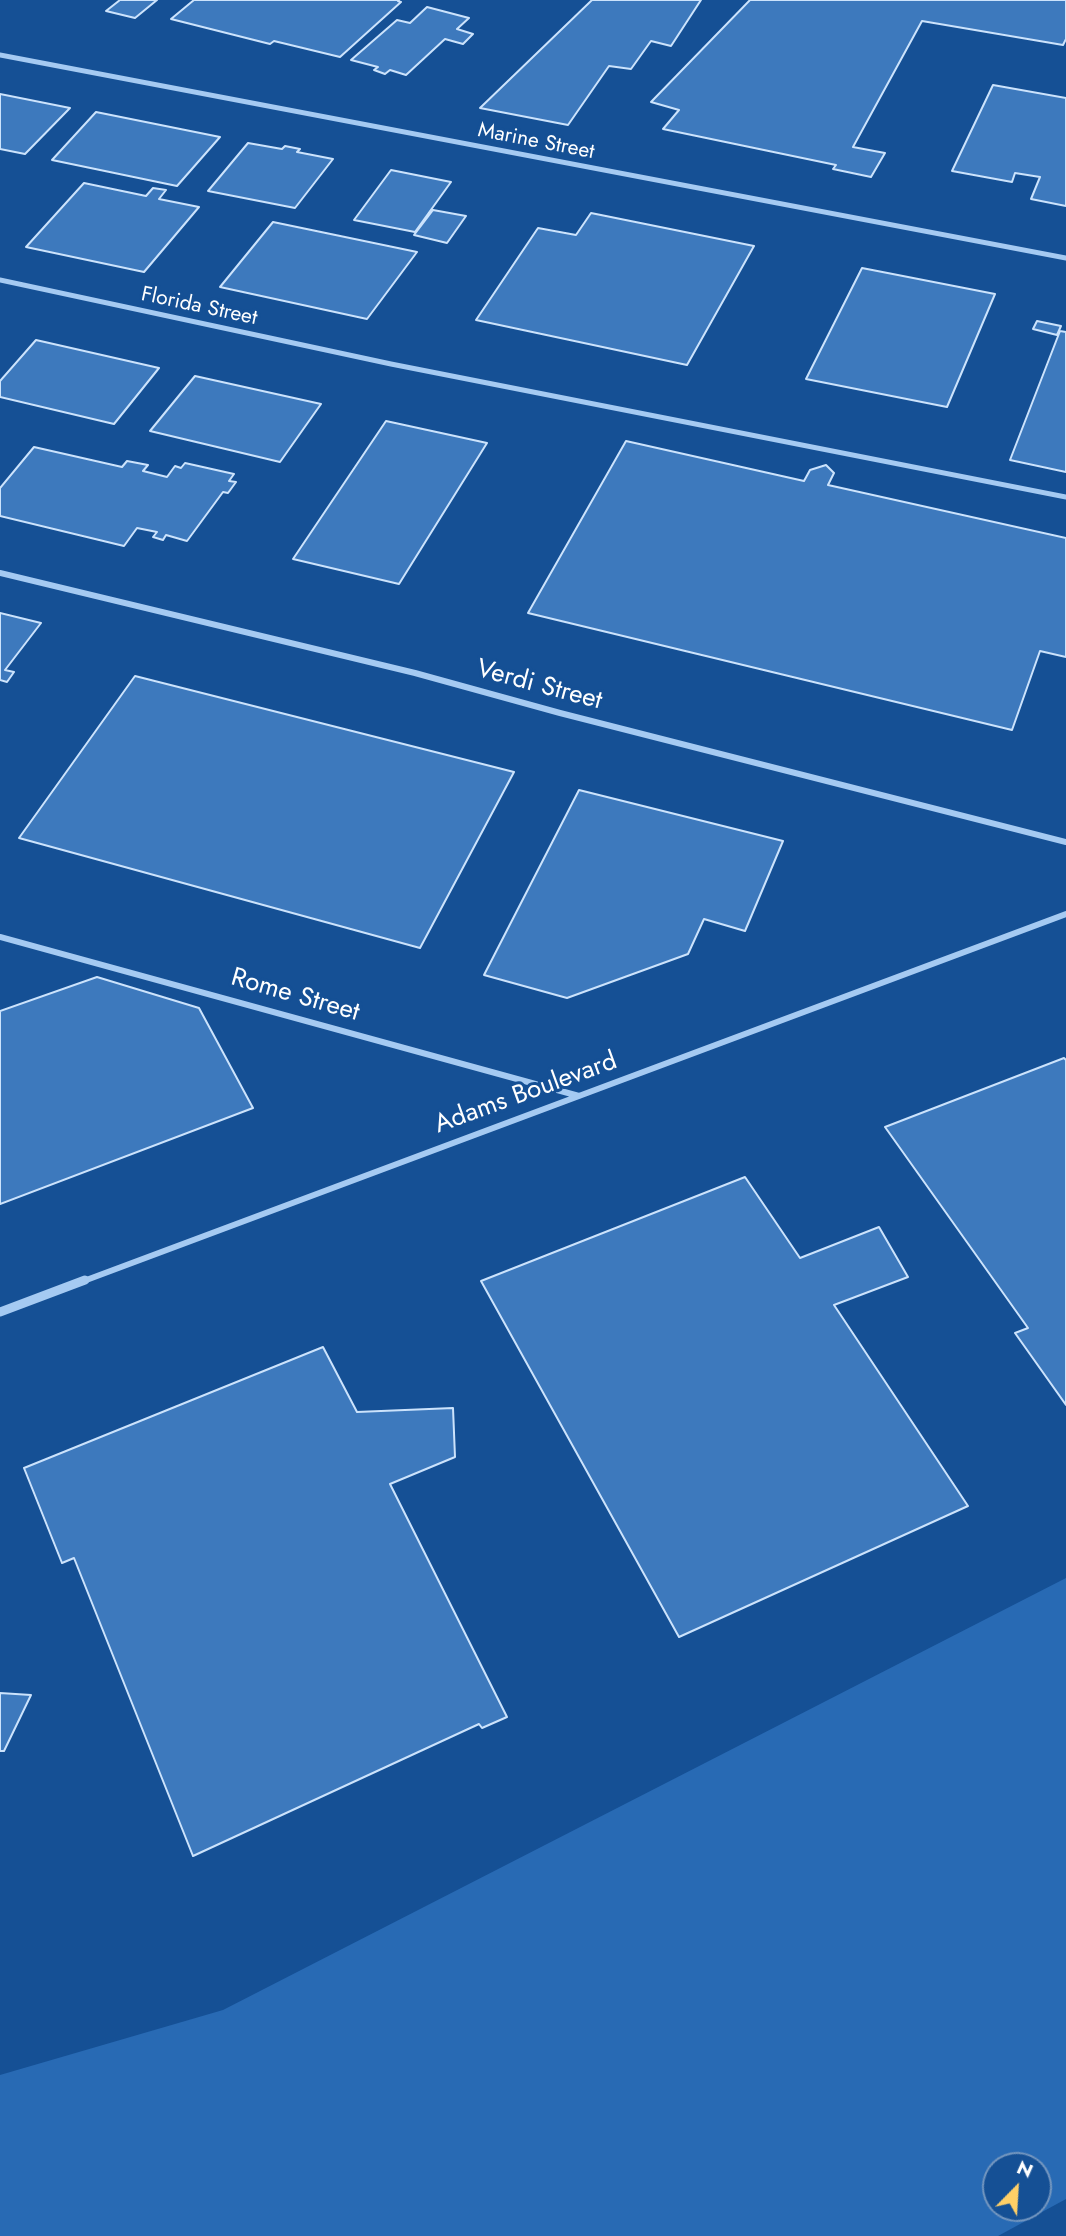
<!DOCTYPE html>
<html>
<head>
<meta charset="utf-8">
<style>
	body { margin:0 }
	#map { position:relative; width:1066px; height:2236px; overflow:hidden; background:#155095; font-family:Jost,sans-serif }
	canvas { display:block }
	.north { position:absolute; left:982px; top:2152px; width:70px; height:70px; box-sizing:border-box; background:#155095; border:2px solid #7396bf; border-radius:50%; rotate:24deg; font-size:19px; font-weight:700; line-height:28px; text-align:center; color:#fff }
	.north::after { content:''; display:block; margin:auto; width:24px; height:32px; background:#ffcf66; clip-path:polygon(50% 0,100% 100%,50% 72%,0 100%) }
</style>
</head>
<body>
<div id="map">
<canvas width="1066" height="2236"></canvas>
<div class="north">N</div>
</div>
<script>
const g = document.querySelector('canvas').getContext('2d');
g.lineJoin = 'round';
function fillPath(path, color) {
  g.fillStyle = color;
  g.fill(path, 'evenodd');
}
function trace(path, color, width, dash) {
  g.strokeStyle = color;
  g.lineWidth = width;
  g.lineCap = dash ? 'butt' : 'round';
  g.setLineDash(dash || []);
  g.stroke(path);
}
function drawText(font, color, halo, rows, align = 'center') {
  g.font = font + ' Jost,sans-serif';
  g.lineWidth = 6;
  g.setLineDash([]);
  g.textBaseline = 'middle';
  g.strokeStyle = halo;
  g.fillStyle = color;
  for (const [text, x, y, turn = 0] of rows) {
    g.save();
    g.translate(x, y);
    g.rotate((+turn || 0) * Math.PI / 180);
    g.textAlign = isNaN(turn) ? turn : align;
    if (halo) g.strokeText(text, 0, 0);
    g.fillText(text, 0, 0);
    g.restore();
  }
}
fillPath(new Path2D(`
	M1066,1578V2199L998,2236H0V2075L223,2010ZM1038,2166V2208H996V2166Z`), '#286ab4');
const building = new Path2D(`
	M120,0H157L135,18L106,11Z
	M194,0H399L398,1L401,2L340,57L274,41L270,44L171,19Z
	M592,0H701L671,46L651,41L631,69L609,66L568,125L480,108Z
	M750,0H1066V39L1063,45L922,21L853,147L885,153L871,177L833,169L836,165L663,129L679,110L651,102Z
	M427,7L469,18L457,29L473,34L463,44L445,39L406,75L390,70L385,74L374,70L378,67L351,60L397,20L410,23Z
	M993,85L1066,98V206L1031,199L1040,177L1015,173L1012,182L952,171Z
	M0,94L70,108L25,154L0,149Z
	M96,112L220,137L177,186L52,160Z
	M248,143L282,149L285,146L300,149L297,152L333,159L295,208L208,191Z
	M391,170L451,182L415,232L354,220Z
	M84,183L146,196L153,188L166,190L159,199L199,207L144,272L26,247Z
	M433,210L466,216L447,243L414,235Z
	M591,213L754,246L687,365L476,320L538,228L576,235Z
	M273,222L417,252L367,319L220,287Z
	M862,268L995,294L947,407L806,379Z
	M1037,321L1061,326L1057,335L1033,329Z
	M1060,331L1066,332V472L1010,460Z
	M36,340L159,368L114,424L0,397V381Z
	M195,376L321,404L280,462L150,431Z
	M386,421L487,443L399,584L293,559Z
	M626,441L804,481L810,470L826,465L834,473L828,485L1066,538V657L1040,651L1012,730L528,613Z
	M34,447L122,467L127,461L148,465L143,471L167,477L175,466L181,468L185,463L234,474L229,481L236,482L228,493L223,492L187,541L166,535L163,540L153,537L157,532L137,528L124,546L0,516V488Z
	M0,613L41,623L5,670L14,672L7,682L0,680Z
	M135,676L514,772L420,948L19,838Z
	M579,790L783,841L745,931L704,919L688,954L567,998L484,975Z
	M97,977L199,1008L253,1108L0,1204V1011Z
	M1064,1058L1066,1060V1405L1015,1333L1028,1328L885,1127Z
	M745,1177L800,1258L879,1227L908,1277L834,1305L968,1506L679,1637L481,1281Z
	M323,1347L357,1412L453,1408L455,1457L390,1484L507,1717L482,1728L479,1724L193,1856L74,1558L62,1563L24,1468Z
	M0,1693L31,1695L4,1751H0Z`);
fillPath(building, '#3d79bd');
trace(building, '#cce3fc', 2);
trace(new Path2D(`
	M0,55L1066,258
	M0,280L391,364L1066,497`), '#a5caf2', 5);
trace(new Path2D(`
	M0,573L415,673L560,713L1066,842
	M0,937L579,1096
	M81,1282L1066,914`), '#a5caf2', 6);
trace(new Path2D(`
	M0,1312L85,1280`), '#a5caf2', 9);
drawText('21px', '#fff', '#155095', [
	["Marine Street",536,142,11],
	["Florida Street",199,307,12]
]);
drawText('26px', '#fff', '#155095', [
	["Verdi Street",539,686,15],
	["Rome Street",295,996,16],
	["Adams Boulevard",526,1094,-20]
]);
</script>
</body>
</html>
